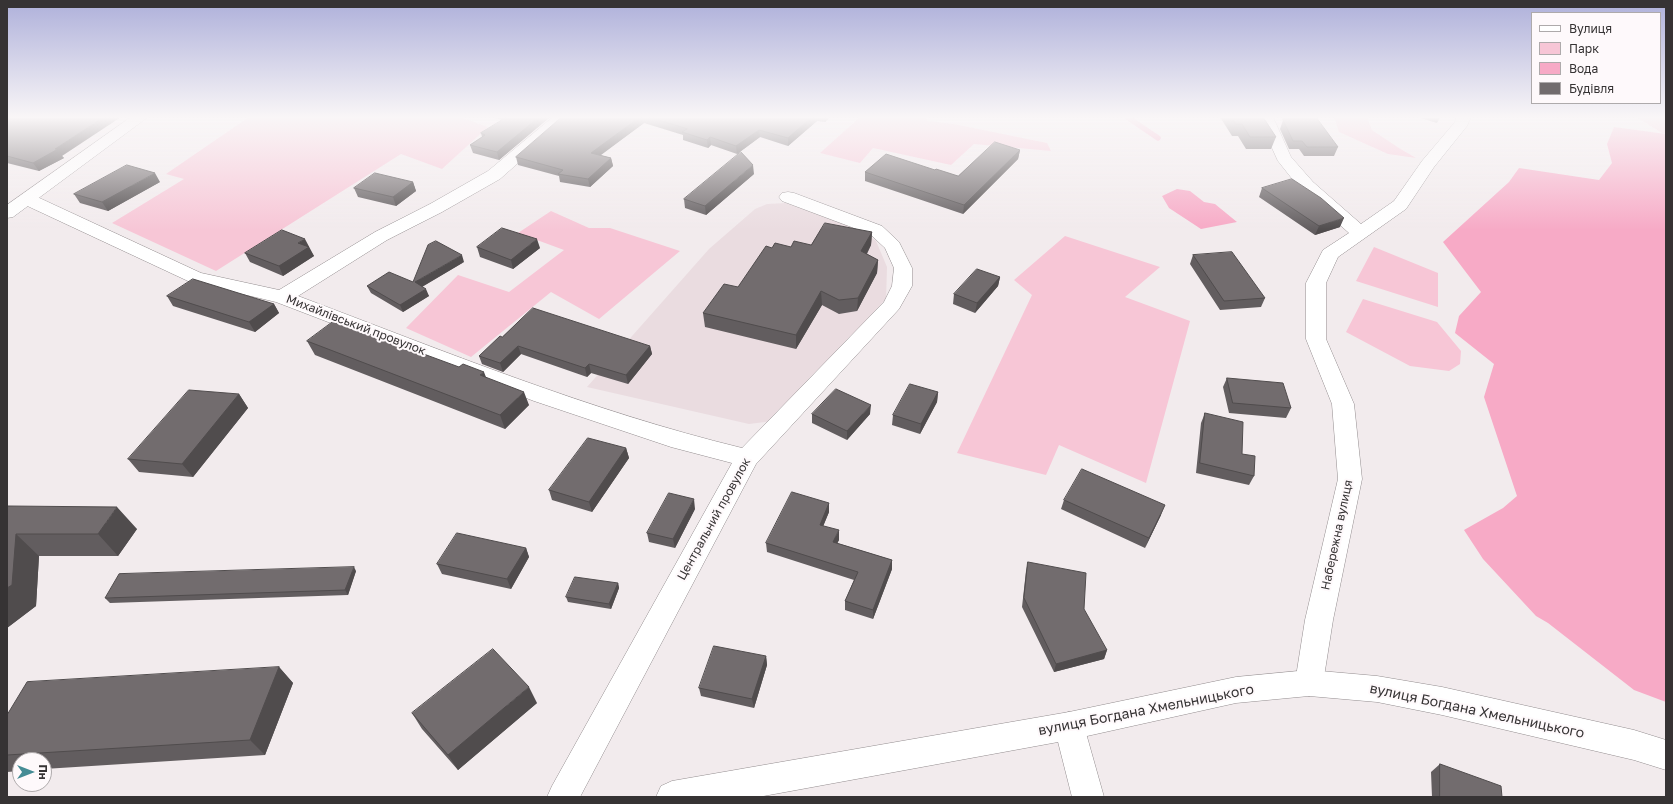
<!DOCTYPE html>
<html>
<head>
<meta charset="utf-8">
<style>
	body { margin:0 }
	#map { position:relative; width:1673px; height:804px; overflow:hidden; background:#f2ebed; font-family:"Golos Text",sans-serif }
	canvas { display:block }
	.frame { position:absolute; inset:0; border:8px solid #363334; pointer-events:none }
	.legend { position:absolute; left:1531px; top:12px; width:130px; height:92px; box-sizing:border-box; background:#fef9fb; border:1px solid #aeaaab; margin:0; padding:5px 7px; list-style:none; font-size:12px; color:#363334 }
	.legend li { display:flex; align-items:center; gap:8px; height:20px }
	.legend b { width:20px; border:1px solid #aeaaab }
	.north { position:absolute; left:12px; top:752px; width:40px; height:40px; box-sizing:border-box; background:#fef9fb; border:1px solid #aeaaab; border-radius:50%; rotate:90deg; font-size:11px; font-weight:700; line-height:16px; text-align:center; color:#363334 }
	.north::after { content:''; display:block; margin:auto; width:14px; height:18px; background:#458c95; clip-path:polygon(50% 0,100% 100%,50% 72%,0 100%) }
</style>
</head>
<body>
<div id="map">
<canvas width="1673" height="804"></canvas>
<div class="frame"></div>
<ul class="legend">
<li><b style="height:5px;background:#fff"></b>Вулиця</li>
<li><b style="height:11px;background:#f7c6d6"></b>Парк</li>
<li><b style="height:11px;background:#f7aac6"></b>Вода</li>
<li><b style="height:11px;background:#726c6e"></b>Будівля</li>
</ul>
<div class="north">Пн</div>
</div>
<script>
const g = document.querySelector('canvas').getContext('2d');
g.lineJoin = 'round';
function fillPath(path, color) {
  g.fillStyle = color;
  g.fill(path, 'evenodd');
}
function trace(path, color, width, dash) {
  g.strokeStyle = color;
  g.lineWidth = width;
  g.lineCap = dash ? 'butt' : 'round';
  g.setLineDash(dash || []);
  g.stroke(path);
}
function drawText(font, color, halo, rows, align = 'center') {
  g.font = font + ' "Golos Text",sans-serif';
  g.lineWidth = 4;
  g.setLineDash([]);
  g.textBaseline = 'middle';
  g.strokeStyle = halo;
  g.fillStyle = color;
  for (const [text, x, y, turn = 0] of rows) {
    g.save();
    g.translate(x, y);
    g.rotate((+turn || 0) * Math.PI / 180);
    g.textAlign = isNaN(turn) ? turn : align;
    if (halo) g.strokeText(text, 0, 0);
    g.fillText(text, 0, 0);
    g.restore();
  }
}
fillPath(new Path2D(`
	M786,203L859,228L876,241L887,267L886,299L773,421L749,424L587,387L709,249L755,209L767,204Z`), '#eadce0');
fillPath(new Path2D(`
	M249,117H460L488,127L442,169L401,154L216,271L112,223L184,179L166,174Z
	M860,117H926L928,121L954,124L1047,143L1051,151L974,144L951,165L873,148L860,163L820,153Z
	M1334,117H1367L1372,130L1399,148L1416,158L1388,154L1339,132Z
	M1636,117H1666V134L1662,133Z
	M551,211L589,228H610L680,251L599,319L551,292L471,357L406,328L458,275L509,292L564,250L518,233Z
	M1065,236L1160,267L1125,297L1190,321L1146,483L1059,445L1046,475L957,453L1032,295L1014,280Z
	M1374,247L1438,273V307L1356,281Z
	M1363,299L1437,322L1461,351L1460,364L1449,371L1410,366L1346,332Z`), '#f7c6d6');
fillPath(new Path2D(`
	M1614,127L1666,134V702L1634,690L1548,623L1536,616L1483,559L1464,530L1503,508L1517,496L1484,397L1494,364L1455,333L1459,316L1481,292L1443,242L1509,182L1519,168L1599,180L1612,163L1607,144Z
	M1177,189L1190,191L1204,202L1215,204L1237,222L1201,229L1169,208L1162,196Z`), '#f7aac6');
trace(new Path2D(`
	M1127,117L1158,138`), '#f7aac6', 5.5);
const minor = new Path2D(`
	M553,117H570L500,179L442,212L387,240L298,296C444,351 590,411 742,448L884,302L892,286L894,268L885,248L870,234L782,201L779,197L782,193L788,192L794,193L882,226L899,242L912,268V286L899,309L756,464L580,797H547L552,786L732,463L671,447L534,401L276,302L188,281L21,203L18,199L21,195L27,194L33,195L201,273L279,290L375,232L430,204L488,171Z
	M1258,117H1273L1291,157L1313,182L1361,224L1394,201L1422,161L1455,122L1456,117H1471L1467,126L1434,167L1406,209L1338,257L1326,283V339L1354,404L1362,479L1333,620L1323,683L1319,692L1309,696L1299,692L1295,683L1305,620L1338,479L1332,404L1306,339V283L1323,250L1349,233L1301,190L1278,161Z
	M1069,712L1080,716L1084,726L1104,797H1072L1054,726L1058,716Z`);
const tertiary = new Path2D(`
	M131,117H148L13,217L7,218V205Z
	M1309,670L1377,676L1442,687L1634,730L1666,740V770L1634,760L1442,715L1377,702L1309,696L1236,703L1069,740L758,797H656L661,786L672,781L1069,712L1236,677Z`);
trace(minor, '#938d8f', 1);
trace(tertiary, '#938d8f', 1);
fillPath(minor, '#fff');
fillPath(tertiary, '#fff');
fillPath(new Path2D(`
	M490,117H550L499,160L473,153L470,145L482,137L481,133L503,120Z
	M562,117H830L825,122L817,121L788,146L760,137L737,154L711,145L708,148L683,140V135L644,123L600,155L611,158L613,166L590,187L560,182L559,176L518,165L516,157Z
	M1220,117H1263L1276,137L1271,149H1246L1238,136H1232Z
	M1284,117L1338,147L1334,156H1304L1299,149H1289L1280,129Z
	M1417,117H1440L1437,123Z
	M7,119L62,156L64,158L39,171L7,163Z
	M1020,150L1018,159L963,214L865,181V172L935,170L958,176Z
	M754,174L706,215L685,208L684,199Z
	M160,182L108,211L80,203L74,194Z
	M413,182L416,191L396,206L358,197L354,188Z
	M1262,188L1340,227L1315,235L1259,197Z
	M872,232L871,245L867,254L878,260L877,273L857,311L839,314L822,305L796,349L705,327L703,313L738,287L772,248L791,247L811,245Z
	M308,247L314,256L283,276L250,262L245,253Z
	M477,247L540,248L513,269L480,257Z
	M1193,255L1265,298L1261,307L1220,310L1190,264Z
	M464,262L422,287L429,296L403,312L371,293L367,286L413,282Z
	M1000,277L998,286L975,313L953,304L954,294Z
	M167,296L274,304L279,313L255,332L173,306Z
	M502,337L650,346L652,354L628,384L591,373L587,377L521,354L503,372L482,364L479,356Z
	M307,341L486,378L529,405L505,429L315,355Z
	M1227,378L1291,408L1286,418L1229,413L1223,387Z
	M938,392L937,402L920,434L892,425L893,415Z
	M239,394L248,408L193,477L139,472L128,459Z
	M1205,413L1254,476L1249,485L1196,473L1201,423Z
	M812,414H870L847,440L812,423Z
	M626,448L629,458L592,512L552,500L549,490Z
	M1064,500L1161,515L1145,548L1061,509Z
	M829,503V512L823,526L839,540L837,543L892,560V569L873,619L845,610V601L854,580L767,552L766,543Z
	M7,506L137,529L118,556H39L36,606L7,628Z
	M695,509L675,548L649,542L647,533Z
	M526,548L529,557L511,589L442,574L437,564Z
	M1028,562L1107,650L1104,659L1054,672L1022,607L1026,571Z
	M356,571L348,595L110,603L105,598Z
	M618,583L619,588L611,609L568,602L566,597Z
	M766,656L767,665L754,708L701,696L699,688Z
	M279,667L293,683L265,755L44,769V760H20V771L7,772V715Z
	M537,703L458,770L422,729L412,713Z
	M1440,764L1502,797H1432L1431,772Z`), '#625d5f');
fillPath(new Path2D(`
	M104,117H121L62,156L64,158L39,171L33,163Z
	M539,117H550L499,160L497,152Z
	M640,117H643L644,123L593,161L591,153Z
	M812,117H817V121L788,146V138Z
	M825,117H830L825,122Z
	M759,130L760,137L737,154L736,146Z
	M710,137L711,145L708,148L707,140Z
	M1020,150L1018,159L963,214L964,205Z
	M611,158L613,166L590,187L588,179Z
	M753,165L754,174L706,215L705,206Z
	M155,173L160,182L108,211L102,202Z
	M413,182L416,191L396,206L393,197Z
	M1344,218L1340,227L1315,235L1319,226Z
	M872,232L871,245L861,264V251Z
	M305,239L314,256L283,276L279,266L298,243Z
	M537,239L540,248L513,269L511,260Z
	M462,255L464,262L418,289L415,282Z
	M878,260L877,273L857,311L858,298Z
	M1000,277L998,286L975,313L977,303Z
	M426,289L429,296L403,312L400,305Z
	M821,291L822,305L796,349V335Z
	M274,304L279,313L255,332L249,322Z
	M518,346L521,354L503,372L500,363Z
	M650,346L652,354L628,384L626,375Z
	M589,364L591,373L587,377L585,368Z
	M484,372L489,385L480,375Z
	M524,392L529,405L505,429L500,415Z
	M938,392L937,402L920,434L921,424Z
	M239,394L248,408L193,477L182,464Z
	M871,405L870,414L847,440V431Z
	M626,448L629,458L592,512L589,502Z
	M694,499L695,509L675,548L673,539Z
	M829,503V512L820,534V525Z
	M1165,505L1161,515L1145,548L1149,538Z
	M117,507L137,529L118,556L98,534Z
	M839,530V540L833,552V542Z
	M16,534L39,556L36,606L7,628V588Z
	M526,548L529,557L511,589L507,579Z
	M892,560V569L873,619V610Z
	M354,567L356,571L348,595L345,590Z
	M618,583L619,588L611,609L609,604Z
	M1107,650L1104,659L1054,672L1056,664Z
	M766,656L767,665L754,708L752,699Z
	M279,667L293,683L265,755L250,740Z
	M529,687L537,703L458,770L448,755Z`), '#504c4d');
const building = new Path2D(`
	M11,117H104L55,149H58L33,163L7,156V119Z
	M507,117H539L497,152L470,145L485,135L481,133Z
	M562,117H640L591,153L611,158L588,179L558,174L563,170L516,157Z
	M649,117H812L788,138L759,130L736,146L710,137L707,140L682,132L687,129Z
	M1232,117H1263L1276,137H1250L1242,124H1236Z
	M1284,117H1316L1338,147H1307L1302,141H1293L1283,120Z
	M995,142L1020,150L964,205L865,172L886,154L935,170L936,169L958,176Z
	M741,152L753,165L705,206L684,199Z
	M127,165L155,173L102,202L74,194Z
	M375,173L413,182L393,197L354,188Z
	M1292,179L1321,198L1344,218L1319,226L1262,188Z
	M825,223L872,232L861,251L878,260L858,298L839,300L821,291L796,335L703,313L724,284L738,287L766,246L772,248L775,243L791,247L794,241L811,245Z
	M502,228L537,239L511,260L477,247Z
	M282,230L305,239L298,243L309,247L279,266L245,253Z
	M436,241L462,255L415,282L426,289L400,305L367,286L389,272L413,282L428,245Z
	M1232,252L1265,298L1224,301L1193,255Z
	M977,269L1000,277L977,303L954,294Z
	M193,279L274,304L249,322L167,296Z
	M533,308L650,346L626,375L589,364L585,368L518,346L500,363L479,356L500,336L502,337Z
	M334,321L459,367L463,364L484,372L480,375L524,392L500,415L307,341Z
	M1227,378L1283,383L1291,408L1233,403Z
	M910,384L938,392L921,424L893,415Z
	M836,389L871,405L847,431L812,414Z
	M189,390L239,394L182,464L128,459Z
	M1205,413L1243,422L1242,454L1255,456L1254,476L1200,463Z
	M588,438L626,448L589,502L549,490Z
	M1082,469L1165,505L1149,538L1064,500Z
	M792,492L829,503L820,525L839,530L833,542L892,560L873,610L845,601L858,572L766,543Z
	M669,493L694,499L673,539L647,533Z
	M7,506L117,507L98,534H16L12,585L7,588Z
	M457,533L526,548L507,579L437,564Z
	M1028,562L1086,573L1084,609L1107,650L1056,664L1024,598Z
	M354,567L345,590L105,598L119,574Z
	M575,577L618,583L609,604L566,597Z
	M714,646L766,656L752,699L699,688Z
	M493,649L529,687L448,755L412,713Z
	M279,667L250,740L7,755V715L27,682Z
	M1440,764L1501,786L1502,797H1440Z`);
fillPath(building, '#726c6e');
trace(building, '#504c4d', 1);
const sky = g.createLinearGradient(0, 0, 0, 230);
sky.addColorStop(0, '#aeb0da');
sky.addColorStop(0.51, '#f9f6f7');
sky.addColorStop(1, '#f9f6f700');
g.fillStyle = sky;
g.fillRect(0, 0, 1673, 230);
drawText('12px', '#363334', '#fef9fb', [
	["Михайлівський провулок",356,325,21],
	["Центральний провулок",714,519,-61],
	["Набережна вулиця",1337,535,-78]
]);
drawText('14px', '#363334', '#fef9fb', [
	["вулиця Богдана Хмельницького",1146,710,-11],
	["вулиця Богдана Хмельницького",1477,711,12]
]);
</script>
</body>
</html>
